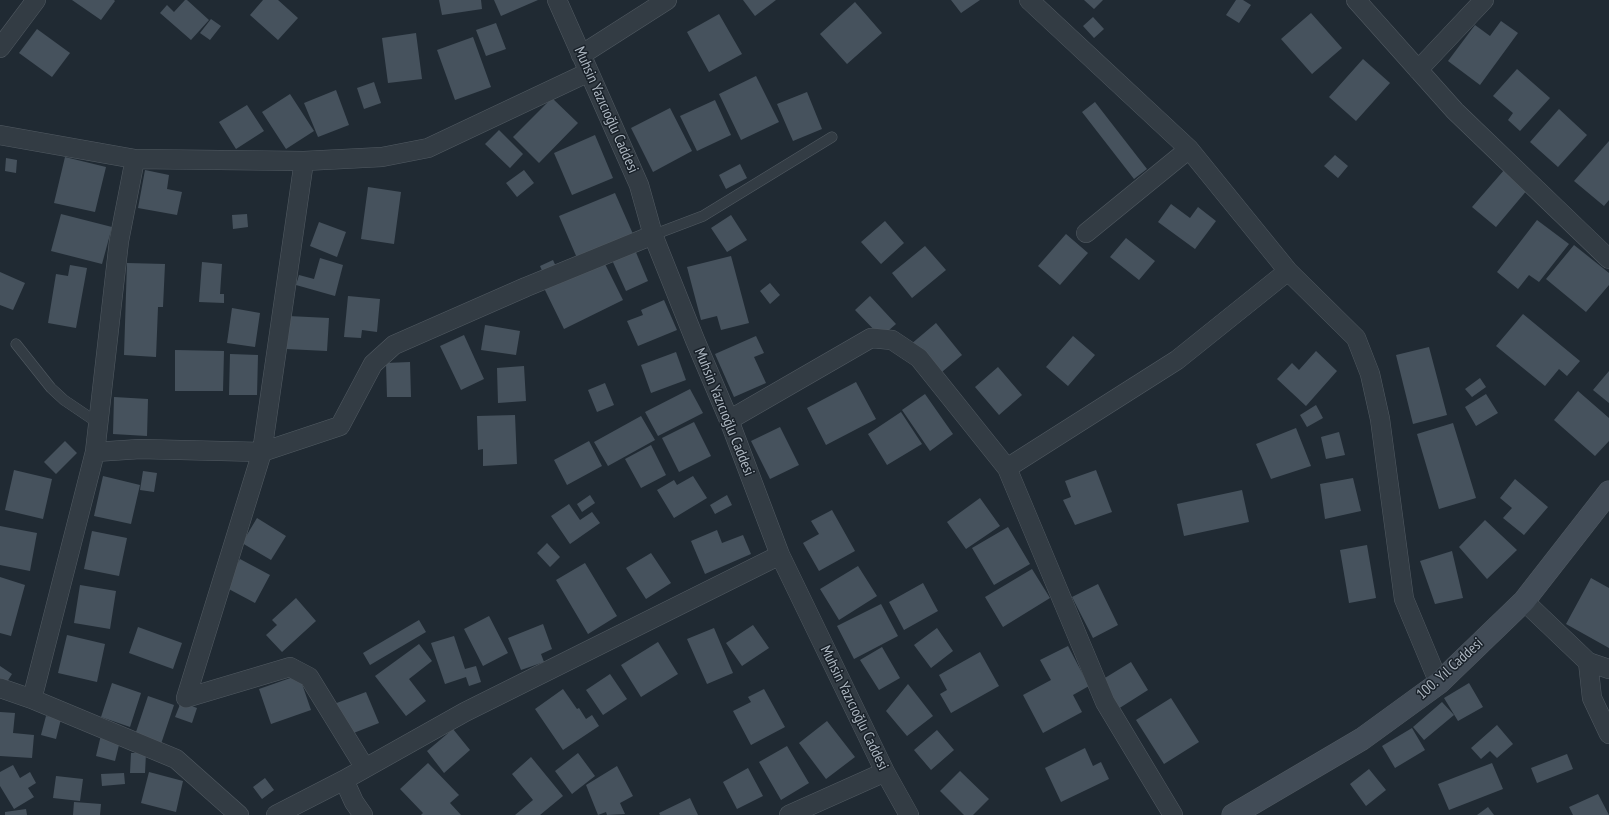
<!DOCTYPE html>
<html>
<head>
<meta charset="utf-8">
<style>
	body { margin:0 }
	canvas { display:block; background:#202a33 }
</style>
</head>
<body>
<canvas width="1609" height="815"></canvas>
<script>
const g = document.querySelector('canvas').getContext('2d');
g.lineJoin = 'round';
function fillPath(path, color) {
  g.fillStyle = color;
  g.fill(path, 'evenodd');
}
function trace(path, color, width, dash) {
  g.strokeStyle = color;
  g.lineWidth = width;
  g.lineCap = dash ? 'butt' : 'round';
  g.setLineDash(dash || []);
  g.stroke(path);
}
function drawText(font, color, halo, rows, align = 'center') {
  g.font = font + ' "PT Sans Narrow",sans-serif';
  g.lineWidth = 3;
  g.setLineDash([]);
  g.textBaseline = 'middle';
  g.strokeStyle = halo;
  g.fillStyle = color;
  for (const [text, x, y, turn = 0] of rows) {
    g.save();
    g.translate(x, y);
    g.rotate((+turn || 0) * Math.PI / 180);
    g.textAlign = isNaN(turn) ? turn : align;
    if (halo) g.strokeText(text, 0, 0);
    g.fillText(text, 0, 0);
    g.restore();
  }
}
fillPath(new Path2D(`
	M72,0H114L115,1L101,20Z
	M185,0H187L209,20L191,40L160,13L167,5L174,12Z
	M263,0H278L298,18L278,40L250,15Z
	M439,0H481L482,9L442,15Z
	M494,0H538L501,16Z
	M743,0H776L755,16Z
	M951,0H980L961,13Z
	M1084,0H1103L1094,9Z
	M1236,0H1243L1251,5L1239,23L1226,15Z
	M855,2L882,33L847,64L820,34Z
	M1311,13L1342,48L1312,74L1281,39Z
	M719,14L742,54L709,72L687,32Z
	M1093,17L1104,29L1094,38L1083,26Z
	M211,19L221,26L210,40L200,33Z
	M1501,21L1518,33L1480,85L1448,61L1475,25L1490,36Z
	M496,23L506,49L486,56L476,30Z
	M37,29L70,53L52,77L19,53Z
	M416,33L422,79L388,83L382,38Z
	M473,37L491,87L455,100L437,50Z
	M1363,59L1390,83L1356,121L1329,97Z
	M1517,69L1550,98L1520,131L1508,120L1513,113L1493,96Z
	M756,76L779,122L741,140L719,94Z
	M374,82L381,103L364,109L357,88Z
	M336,90L349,125L318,137L304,103Z
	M807,92L822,129L793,141L777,104Z
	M290,94L314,131L286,149L262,112Z
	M552,98L578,123L539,163L513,137Z
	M715,100L731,135L697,151L680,116Z
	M1095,102L1147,169L1134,179L1082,112Z
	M247,105L264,131L236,149L219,122Z
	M670,108L692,151L653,172L631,128Z
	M1559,109L1587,135L1558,167L1530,142Z
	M499,130L523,154L510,168L485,144Z
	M595,135L613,178L572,195L554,153Z
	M1609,141V200L1604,206L1574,181Z
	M1335,155L1348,166L1338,178L1324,166Z
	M65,157L106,167L95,212L54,203Z
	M6,158L17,160L16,173L5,171Z
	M740,164L747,178L726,189L719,175Z
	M1505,169L1528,189L1496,227L1472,207Z
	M145,170L169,175L167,189L182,192L177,215L138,208Z
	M524,170L534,183L517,197L506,183Z
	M368,187L401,192L394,244L361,239Z
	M615,193L633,234L577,258L559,216Z
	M1171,204L1190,218L1198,207L1216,221L1195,249L1158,222Z
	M61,214L112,227L102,264L51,251Z
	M247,214L248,227L233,229L232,215Z
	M731,215L747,240L727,252L711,228Z
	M1537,220L1569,244L1539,282L1529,275L1518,289L1497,272Z
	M885,221L904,243L881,264L861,242Z
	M319,222L346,232L337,257L310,246Z
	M1066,234L1088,253L1060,285L1038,266Z
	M1126,238L1155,261L1139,280L1110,257Z
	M1574,245L1609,273V285L1586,312L1546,279Z
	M925,246L946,270L912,298L892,273Z
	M635,250L648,281L626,291L612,260Z
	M731,256L749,323L721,330L717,316L701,320L687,267Z
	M320,258L343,265L335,296L296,285L299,275L314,279Z
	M553,260L558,271L545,277L540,266Z
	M603,260L623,300L564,329L544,288Z
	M202,262L222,264L220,294H224V303L199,302Z
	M127,263L165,264L163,307H158L156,357L124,355Z
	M70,265L87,268L76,328L48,323L56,274L68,276Z
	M0,272L25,283L13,310L0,305Z
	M770,283L780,295L770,304L760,291Z
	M348,296L380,299L377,332L362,330L361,338L344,337Z
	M870,296L896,324L881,337L855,310Z
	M664,300L677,330L638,346L627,321L643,315L641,310Z
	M232,308L260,313L255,347L227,343Z
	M1523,314L1580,361L1567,376L1559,369L1545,386L1496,346Z
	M288,316L329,318L327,351L286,349Z
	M936,323L962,355L936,377L910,345Z
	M485,325L520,331L516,355L481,350Z
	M464,335L484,379L461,390L440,346Z
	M756,336L764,353L754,357L766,383L734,397L715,354Z
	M1073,336L1095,355L1068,386L1046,367Z
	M1429,347L1447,415L1413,424L1396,355Z
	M175,350L224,351L223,391H175Z
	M1316,351L1337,371L1306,406L1277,379L1292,363L1299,370Z
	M676,352L686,380L651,393L641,365Z
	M230,354L258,355L257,395H229Z
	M410,362L411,397H387L386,363Z
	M524,366L526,401L498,403L497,368Z
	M998,367L1022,395L999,415L975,387Z
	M1609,371V403L1593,390Z
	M1480,378L1486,387L1472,397L1465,389Z
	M856,382L876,419L826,445L807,408Z
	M605,383L614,405L597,412L588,390Z
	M690,389L703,413L658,436L645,412Z
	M1578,391L1609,418V441L1595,456L1554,420Z
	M925,394L953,434L930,451L902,410Z
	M1486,394L1498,413L1476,426L1465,407Z
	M114,397L148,399L147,436L113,434Z
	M1316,405L1323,418L1307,427L1300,415Z
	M901,412L922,444L887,465L868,434Z
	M515,415L517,464L483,466V449L478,450L477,416Z
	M641,416L655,440L608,466L594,442Z
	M694,422L711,456L679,472L662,438Z
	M1453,423L1476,498L1439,509L1417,434Z
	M780,427L799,465L770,479L751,441Z
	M1296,428L1311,466L1271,479L1256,444Z
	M1339,432L1345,455L1326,459L1321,437Z
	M65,441L77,453L56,474L44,462Z
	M589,441L602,466L567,485L554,460Z
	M651,445L666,475L641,488L625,459Z
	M14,470L52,479L43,519L5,510Z
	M1096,470L1112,512L1075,525L1063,500L1071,497L1065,481Z
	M143,471L157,473L154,492L140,490Z
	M103,476L140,485L131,524L94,516Z
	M693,476L707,498L674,518L657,490L674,480L677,485Z
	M1353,478L1361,511L1325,519L1320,484Z
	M1515,479L1548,507L1524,535L1503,518L1512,508L1500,498Z
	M1242,490L1249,522L1184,536L1177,504Z
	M590,495L595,503L582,512L577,504Z
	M727,495L732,505L715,514L710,505Z
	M980,498L1000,526L966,549L947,522Z
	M569,504L580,520L592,512L600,523L570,544L551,516Z
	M832,510L855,551L819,571L803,543L819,534L811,521Z
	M257,518L286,536L271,560L242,543Z
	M1485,520L1517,550L1487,579L1459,547Z
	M0,526L37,533L30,571L0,565Z
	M1008,527L1030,564L994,585L972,548Z
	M717,530L722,543L743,535L751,554L705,574L691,541Z
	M92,531L127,538L119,576L84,569Z
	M547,543L560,557L550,567L537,553Z
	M1367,545L1376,598L1349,603L1340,550Z
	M1452,551L1463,598L1435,604L1420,561Z
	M651,553L671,583L646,599L626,568Z
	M240,559L270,575L255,603L225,587Z
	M585,563L617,616L588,634L556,580Z
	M858,566L877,596L839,620L820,589Z
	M1032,569L1050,598L1003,627L985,597Z
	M0,577L25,585L11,636L0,633Z
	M1591,578L1609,588V648L1566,624Z
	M923,583L938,611L904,630L889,602Z
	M1098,584L1118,625L1093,638L1072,597Z
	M80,585L116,591L110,629L74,623Z
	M296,598L316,621L282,652L266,635L277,625L272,620Z
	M881,604L898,636L854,659L837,626Z
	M489,616L508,653L483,666L464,629Z
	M419,620L426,632L370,665L363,653Z
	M543,624L552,649L541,654L544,662L521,670L508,638Z
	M753,625L769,648L742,666L726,643Z
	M138,627L182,643L173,669L129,653Z
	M714,628L733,673L707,684L687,639Z
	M937,628L953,651L931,668L914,645Z
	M67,635L105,644L97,682L58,673Z
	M454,636L465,669L476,666L481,682L469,686L466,677L445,684L431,643Z
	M658,642L678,674L641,697L621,665Z
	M419,644L432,661L409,679L426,701L406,716L375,676Z
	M1068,646L1089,686L1073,695L1082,712L1043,733L1023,695L1051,680L1040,660Z
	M882,647L900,678L879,690L860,660Z
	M980,652L999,686L951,713L940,694L947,690L939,675Z
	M1131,662L1148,690L1118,709L1100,681Z
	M0,666L12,674L5,685L0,681Z
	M610,674L627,699L603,715L586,690Z
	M299,675L311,710L271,724L259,689Z
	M112,683L141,693L130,727L101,717Z
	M1469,683L1483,707L1458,721L1444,698Z
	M908,684L933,716L907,736L886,711Z
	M563,689L577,709L579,708L586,719L592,715L599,726L563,750L535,709Z
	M764,689L785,727L751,745L733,711L751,702L748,697Z
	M366,692L379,723L346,736L334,704Z
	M148,696L174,705L161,744L135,735Z
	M1171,698L1199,742L1164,764L1136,720Z
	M181,702L197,708L192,723L175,717Z
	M1442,702L1454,715L1424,740L1413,727Z
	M0,712L15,713L13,733L34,735L32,758L0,756Z
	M46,716L61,719L56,739L41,735Z
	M827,721L855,757L826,779L799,743Z
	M1497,725L1513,744L1497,758L1490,751L1481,759L1471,748Z
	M1412,728L1425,750L1395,768L1382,746Z
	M453,729L470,750L444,773L427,751Z
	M937,730L954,750L931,770L914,750Z
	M101,735L120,741L115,761L96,756Z
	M787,746L809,783L781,800L759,762Z
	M1085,748L1093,766L1101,762L1109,779L1061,802L1045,768Z
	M131,753H146L145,773H130Z
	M578,753L595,776L572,794L555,771Z
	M1567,754L1573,769L1537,783L1531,768Z
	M531,757L563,796L540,815H515L533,800L512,774Z
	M428,763L459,795L450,803L461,815H421L423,813L400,789Z
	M1492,763L1503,789L1449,810L1438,784Z
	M13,765L20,778L30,772L36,783L28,788L34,797L14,809L0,786V772Z
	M617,766L633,796L620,803L625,814L607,815L606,812L598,815L586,785Z
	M748,768L763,796L737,809L723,782Z
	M1369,769L1386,790L1366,806L1350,784Z
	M960,771L989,799L973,815H964L940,791Z
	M149,772L183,781L176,812L141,803Z
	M124,773L125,784L102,786L101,774Z
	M56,776L83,779L80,801L53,798Z
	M265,778L274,790L262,799L253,787Z
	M1598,794L1609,815H1573L1569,807Z
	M690,798L698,815H660L659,813Z
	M74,802L101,804L100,815H73Z
	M1488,807L1494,815H1477Z
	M26,809L27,815H5V812Z`), '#46525d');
const lane = new Path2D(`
	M653,235L703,216L832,137
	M16,344L51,388L64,400L98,423`);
const street = new Path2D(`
	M557,0L639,185L653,235L695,340L729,420L780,555L885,772L909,815
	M1029,0L1189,149L1288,271L1356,338L1370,374L1380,419L1404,599L1439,683
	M1356,0L1455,111L1609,259
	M0,48L36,0
	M581,55L667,0
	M1418,70L1484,0
	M0,135L135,159L304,161L382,157L428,148L589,72
	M1086,233L1189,149
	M729,420L871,338L892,340L919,358L1007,468L1105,702L1173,815
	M95,452L140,449L262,452L340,426L373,364L394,345L526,287L653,235
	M1007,468L1177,360L1288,271
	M1524,601L1588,662L1609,669
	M1588,662L1592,698L1609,734
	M0,688L32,699L176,759L239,815
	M186,698L262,452L304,161
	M186,698L290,667L309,677L365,768
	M32,699L95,452L119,241L135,159
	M344,780L354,802L363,815
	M276,815L344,780L465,712L780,555
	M789,815L885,772`);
const secondary = new Path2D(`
	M1233,815L1362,739L1439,683L1524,601L1609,492`);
trace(lane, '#515a62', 11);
trace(street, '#515a62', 20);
trace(secondary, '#515a62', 23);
trace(lane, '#333c44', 10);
trace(street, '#333c44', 19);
trace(secondary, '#424c57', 22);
drawText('15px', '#adb7c1', '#192129', [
	["Muhsin Yazıcıoğlu Caddesi",606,110,66],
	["Muhsin Yazıcıoğlu Caddesi",724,412,68],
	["100. Yıl Caddesi",1450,669,-42],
	["Muhsin Yazıcıoğlu Caddesi",854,708,64]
]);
</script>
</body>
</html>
